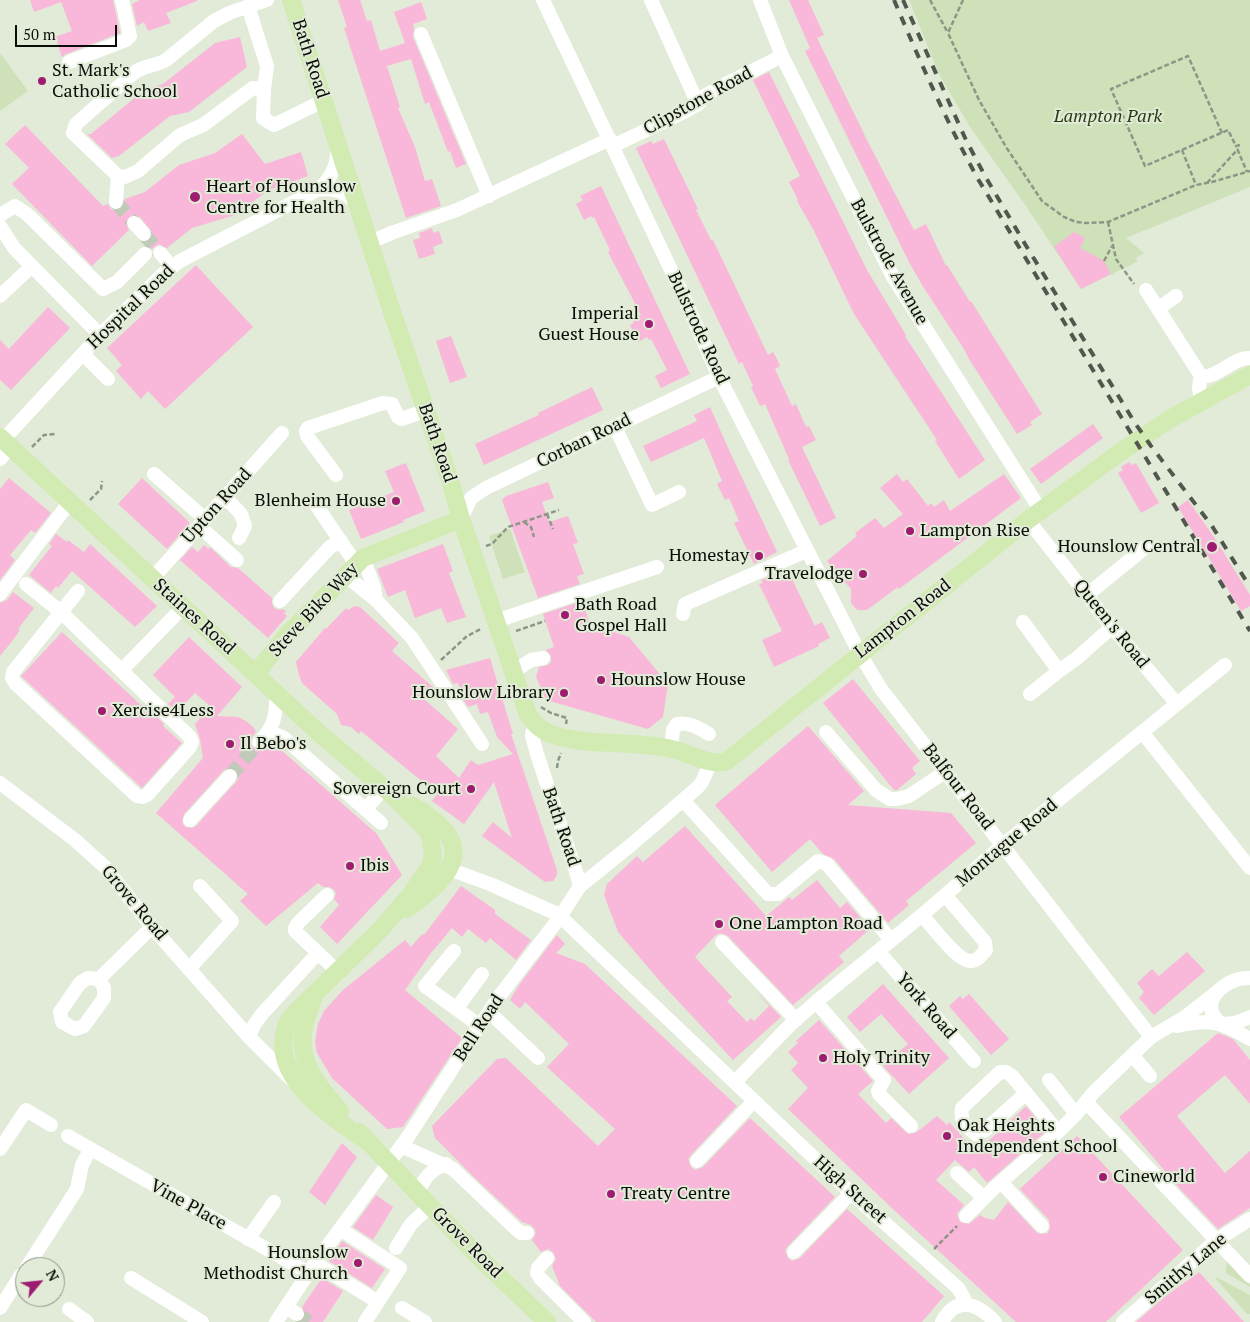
<!DOCTYPE html>
<html>
<head>
<meta charset="utf-8">
<style>
	body { margin:0 }
	#map { position:relative; width:1250px; height:1322px; overflow:hidden; background:#e1ebd7; font-family:"PT Serif",serif }
	canvas { display:block }
	.north { position:absolute; left:15px; top:1257px; width:50px; height:50px; box-sizing:border-box; background:#e1ebd7; border:1px solid #8b9284; border-radius:50%; rotate:62deg; font-size:14px; font-weight:700; line-height:20px; text-align:center; color:#0a0d07 }
	.north::after { content:''; display:block; margin:auto; width:18px; height:22px; background:#9d1c6f; clip-path:polygon(50% 0,100% 100%,50% 72%,0 100%) }
	.scale { position:absolute; left:15px; top:25px; width:102px; height:22px; box-sizing:border-box; border:2px solid #0a0d07; border-top:0; padding-left:6px; font-size:15px; line-height:18px; white-space:nowrap; color:#0a0d07; -webkit-text-stroke:4px #e1ebd7; paint-order:stroke }
</style>
</head>
<body>
<div id="map">
<canvas width="1250" height="1322"></canvas>
<div class="north">N</div>
<div class="scale">50 m</div>
</div>
<script>
const g = document.querySelector('canvas').getContext('2d');
g.lineJoin = 'round';
function fillPath(path, color) {
  g.fillStyle = color;
  g.fill(path, 'evenodd');
}
function trace(path, color, width, dash) {
  g.strokeStyle = color;
  g.lineWidth = width;
  g.lineCap = dash ? 'butt' : 'round';
  g.setLineDash(dash || []);
  g.stroke(path);
}
function drawText(font, color, halo, rows, align = 'center') {
  g.font = font + ' "PT Serif",serif';
  g.lineWidth = 4;
  g.setLineDash([]);
  g.textBaseline = 'middle';
  g.strokeStyle = halo;
  g.fillStyle = color;
  for (const [text, x, y, turn = 0] of rows) {
    g.save();
    g.translate(x, y);
    g.rotate((+turn || 0) * Math.PI / 180);
    g.textAlign = isNaN(turn) ? turn : align;
    if (halo) g.strokeText(text, 0, 0);
    g.fillText(text, 0, 0);
    g.restore();
  }
}
fillPath(new Path2D(`
	M909,0H1250V187L1126,238L1144,253L1136,258L1137,262L1114,273V276L1111,274L1081,289L1026,206L970,127L939,74Z
	M0,53L28,91L0,111Z
	M510,529L525,572L503,579L489,536Z
	M1227,1261L1250,1285V1287L1226,1273Z
	M1216,1277L1250,1295V1314H1247L1216,1279Z`), '#cee1b9');
fillPath(new Path2D(`
	M30,0H113L120,33L66,54L62,57L55,37L72,31L61,2L34,12Z
	M140,0H197V1L166,13L171,23L148,31L144,22L137,26L132,4Z
	M338,0H360L367,21L371,20L380,51L405,43L394,12L421,2L427,19L413,24L414,29L413,37L466,164L456,168L450,151L448,152L429,102L425,104L411,59L387,66L400,107L398,108L415,147L425,181L432,179L441,206L406,218L344,28L347,27Z
	M789,0H808L824,35L817,38L870,146L914,230L926,224L946,266L947,265L970,302L971,301L1042,414L1030,422L1032,425L1017,434L969,359L964,349L922,285L908,260L805,51L810,48Z
	M240,37L247,67L189,112L170,116L119,156L112,158L87,134H91L144,90L163,84L215,43Z
	M769,72L867,270L906,335L905,336L985,460L959,479L935,441L937,440L854,314L813,229L797,201L798,200L789,182L800,176L753,80Z
	M25,125L103,206L108,204L111,209L115,211L123,207L125,199L145,192L179,165L215,153L242,134L265,164L301,152L308,176L269,190L235,215L192,228L167,248L159,244L152,249L145,245L142,242L150,240L152,232L140,217L132,215L126,221V225L129,230L92,266L12,184L29,168L5,144Z
	M664,139L698,209L696,210L711,240H713L768,355L773,352L777,359L780,366L775,369L792,406L796,404L806,427L809,426L816,440L802,447L803,449L836,518L820,526L788,460L789,459L765,404L760,406L751,387L753,386L742,362L739,364L636,148L651,141L653,144Z
	M601,186L690,374L661,388L655,376L667,370L651,339L649,340L647,337L638,342L630,325L634,323L633,321L638,318L637,317L641,315L608,252L610,250L594,217L592,218L591,216L584,220L576,204L583,200L580,196Z
	M432,228L433,233L439,231L443,243L433,247L435,254L419,259L413,240L420,238L419,233Z
	M1074,232L1085,238L1080,248L1104,261L1111,274L1081,289L1054,247Z
	M196,265L253,327L165,409L148,391L141,399L116,371L122,365L107,348Z
	M48,307L70,328L11,390L0,380V340L9,349Z
	M451,336L467,377L450,383L436,341Z
	M592,387L603,410L484,465L475,444L539,415L538,413Z
	M710,407L729,450L777,552L754,564L734,523L739,521L729,498L725,500L717,484L722,481L704,438L651,462L643,446L697,421L694,415Z
	M1093,424L1103,438L1041,484L1030,469Z
	M1129,462L1132,465L1136,463L1159,503L1141,513L1118,473L1123,470L1121,467Z
	M406,463L425,511L403,520L404,522L361,539L349,510L394,492L385,471Z
	M897,474L903,482L907,479L928,506L931,503L934,507L944,500L950,511L1004,474L1021,498L899,589L898,587L867,610H859L856,609L851,603V589L827,561L857,536L855,533L875,518L884,528L903,514L880,488Z
	M9,478L51,513L35,533L31,530L10,555L15,560L0,580V489Z
	M142,478L190,523L167,549L118,504Z
	M548,482L554,498L542,502L549,522L568,516L578,543L573,544L584,574L577,576L580,584L538,598L502,500L506,496Z
	M1188,500L1214,537L1250,595V606L1241,611L1178,507Z
	M56,534L67,542L68,540L84,552L90,544L157,606L135,627L72,571L58,588L56,586L51,593L29,575L52,546L49,544Z
	M443,544L453,571L449,573L466,617L447,623L441,608L415,618L405,590L388,597L377,569Z
	M204,545L209,549L210,547L231,567L238,568L272,598V603L274,608L279,610L283,609L286,611L284,613L287,616L268,638L180,560L192,547L198,552Z
	M788,571L815,626L822,622L830,638L818,644L819,646L774,667L762,640L782,631L759,584L763,583L761,580L771,576L772,578Z
	M13,592L34,608L18,629L20,630L13,640L0,656V603L7,600Z
	M582,601L593,633L604,629L629,637L668,684L663,717L648,729L546,700L536,677L539,667L548,665L551,662V656L546,650L554,647L543,614Z
	M355,606L360,607L399,643L392,651L434,688L424,699L458,729L436,756L459,778L471,760L478,765L513,754L497,737L488,712L480,714L477,704L468,707L463,699L458,683L453,684L446,670L490,658L513,734H511L557,870V875L553,881L545,882L482,836L493,822L512,838L494,782L464,824L432,801L437,794L361,731L359,734L351,727L341,725L337,714L302,683L299,675L296,662L325,628L326,629L346,608L348,610Z
	M62,632L155,718L156,716L164,724L163,726L182,743L142,788L21,676Z
	M189,637L242,687L217,716L238,717L246,721L254,728L256,732L251,739V744L256,750L265,748V750L272,742L273,743L377,834L402,875L337,944L320,927L339,905L334,899L336,893L333,889L329,887H323L318,883L266,926L240,901L248,894L156,813L203,758L200,739L195,724L211,707L195,693L177,712L168,704L175,697L153,675ZM231,767L238,773L239,777L236,782L196,826L192,828L185,827L182,822L184,814L224,770Z
	M853,679L920,761L912,768L916,774L897,790H894L823,703Z
	M808,726L864,791L848,805L951,813L976,843L906,901L909,905L888,923L834,859L823,854L810,839L772,872L715,805Z
	M685,826L766,916L789,897L792,900L817,880L840,908L847,902L870,929L839,956L844,962L793,1005L728,936L720,933L716,935L695,957L732,997L727,1001L747,1022L751,1018L754,1021L769,1006L755,990L781,1017L733,1060L664,986L618,932L604,895L607,884L637,856L643,862Z
	M461,886L495,910V914L531,940L516,960L490,938L486,943L468,929L462,937L452,928L431,953L405,990L462,1038L403,1127L387,1129L332,1078L317,1053L315,1042L318,1024L324,1011L343,990L405,940L411,947L422,934L424,935Z
	M557,935L565,944L556,953L585,964L737,1106L691,1155L688,1159L691,1167L695,1170L703,1167L750,1118L835,1197L788,1246L785,1250L788,1258L792,1261L800,1258L847,1209L944,1296L922,1322H596L560,1286L552,1266L556,1259L553,1252L548,1249L541,1252L532,1240L536,1233L534,1228L531,1225L522,1222L477,1180L435,1138L432,1126L497,1059L506,1058L598,1146L615,1129L547,1067L569,1044L525,1002L520,1009L510,1000L519,985Z
	M1187,952L1205,971L1154,1015L1139,998L1144,992L1137,983L1152,969L1159,976Z
	M883,984L949,1058L909,1094L883,1066L908,1044L881,1014L860,1032L847,1017Z
	M969,994L1009,1039L991,1055L949,1006L960,996L963,999Z
	M819,1020L873,1081L858,1094L886,1123L891,1118L908,1134L917,1132L937,1116L947,1125L949,1122L968,1143L969,1141L978,1151L1026,1106L1046,1131L987,1183L974,1167L969,1172L955,1160L936,1180L964,1205L957,1214L960,1222L969,1224L980,1215L985,1218L994,1220L1008,1202L1036,1232L1040,1234L1048,1233L1050,1228L1049,1220L1020,1189L1077,1136L1183,1250L1106,1322H1016L895,1211L788,1109L808,1088L791,1070L798,1063L788,1052L798,1043L796,1041Z
	M1218,1033L1233,1039L1250,1060V1104L1225,1075L1177,1116L1225,1173L1250,1151V1208L1218,1229L1181,1190L1119,1117Z
	M342,1143L357,1157L325,1205L309,1192Z
	M376,1195L393,1207L373,1240L353,1227Z
	M342,1241L385,1269L372,1288L329,1261Z
	M1199,1272L1244,1322H1136L1166,1296Z
	M322,1278L343,1291L323,1322H300L304,1319L306,1315L302,1307Z`), '#f9b7d9');
trace(new Path2D(`
	M116,202L134,223
	M144,234L160,253
	M230,776L259,742
	M297,1314L309,1322`), '#c1cab8', 14, [14, 7]);
trace(new Path2D(`
	M930,0L948,33
	M963,0L948,33L979,100L1006,147L1042,201L1064,217L1076,222L1087,223L1108,222L1196,185L1212,182L1250,171
	M1222,133L1188,56L1111,89L1145,166L1228,130L1236,146
	M1240,145L1236,146L1247,172
	M1182,150L1196,185
	M1207,183L1238,149
	M1108,222L1116,259L1134,284
	M1104,261L1112,246
	M32,447L44,435L55,434
	M90,500L101,489L102,481
	M547,514L553,529
	M524,522L531,527L534,537
	M486,546L492,544L508,527L559,510
	M516,631L545,621
	M441,660L467,636L481,629
	M541,707L551,713L567,718L566,724
	M557,768L558,761L561,753
	M934,1249L957,1226`), '#8e9687', 2.5, [5, 2.5]);
trace(new Path2D(`
	M267,0L229,13L214,21L166,60C156,66 145,65 135,72L76,124L73,133L118,176L125,177L138,171L180,135L203,125L253,88L264,89L263,118L274,125L323,101
	M543,0L681,291L719,377L860,654L881,689L1151,1037
	M651,0L698,104
	M760,0L782,56L893,277L1041,511
	M248,6L267,66L264,89
	M421,34L489,196
	M69,62L126,40L130,36L122,0
	M613,146L686,111L698,104L706,95L720,87L782,56
	M317,190C335,187 347,192 358,206
	M116,202L118,176
	M0,215L15,206L27,214L103,289L117,282L145,254
	M134,223L144,234
	M0,226L14,248L100,335
	M370,242L394,232L457,210L610,139
	M160,253L172,267
	M1146,290L1201,376L1199,387L1201,401
	M0,296L32,266
	M1159,308L1176,296
	M83,354L108,379
	M1201,376C1216,380 1232,357 1250,358
	M615,427L652,505L679,492
	M3,440L100,335L165,272L180,261L317,190C332,179 337,165 338,147
	M0,459L10,447
	M154,474L205,519
	M336,475L307,436L306,431L308,428L383,403L392,404L398,417L401,419L425,411
	M225,497L241,514L245,526L239,538
	M314,502L356,564
	M461,519L471,498L486,488L719,377
	M1028,520L1112,627L1177,704
	M199,526L237,560
	M363,558L374,587L376,600
	M345,575L376,600L412,638L482,744
	M152,579L282,433
	M26,584L61,612L190,737L192,742L190,747L147,795L142,797L137,796L15,683L12,678L13,672L78,591
	M0,594L69,503
	M1087,595L1147,546
	M280,601L330,547L341,541
	M683,614L685,604L806,551
	M496,621L657,567
	M1023,622L1059,671L1077,658L1112,627
	M122,670L183,607
	M513,672L531,660L543,658
	M1030,694L1059,671
	M534,724L532,736L537,754L577,875L580,886
	M270,732L284,738L381,823
	M826,732L876,790L890,799H897L909,796L945,772
	M1142,732L1250,868
	M259,742C276,726 275,715 277,694
	M671,748L673,730L677,724C689,722 699,728 709,734
	M0,783L75,840L105,867L152,927L249,1037L291,1079
	M683,800L768,894H778L818,861L827,864L831,869L891,940
	M366,809L384,788
	M190,820L230,776
	M457,872L490,884L555,913L563,919L851,1193L958,1288L964,1298
	M327,895L298,923L295,928V931L337,971
	M922,915C931,925 958,962 971,961C978,961 982,954 986,950L985,942L945,895
	M722,942L796,1020
	M454,951L425,986L480,1026
	M878,951L974,1061
	M189,969L232,921L200,886
	M1250,978C1226,976 1194,1005 1222,1024L1235,1023L1250,1017
	M99,979L88,978L80,983L60,1012L62,1022L75,1029L84,1026L104,998V988L99,979L152,927
	M816,1002L881,1077L884,1080L878,1091L879,1094L911,1126
	M456,1009L482,974
	M489,1012L538,1058
	M1177,1026C1210,1018 1221,1022 1250,1039
	M249,1037L254,1025L262,1014L318,953
	M1132,1055L1150,1076
	M1049,1080L1076,1114
	M735,1082L791,1024L816,1002L922,915L1003,845L1225,665
	M1026,1093L1012,1076L1006,1072H1000L962,1108C960,1122 965,1126 976,1134L984,1131L1026,1093L1058,1132
	M1086,1102L1250,1276
	M68,1136L309,1273
	M401,1146L453,1169L516,1229L521,1233H527
	M0,1149L26,1110L51,1125
	M697,1161L754,1101
	M957,1173L984,1198
	M1001,1182L1042,1226
	M418,1194C423,1179 430,1170 446,1164
	M966,1216L994,1188L1058,1132L1076,1114L1094,1092L1151,1037L1185,1017L1217,992
	M340,1229L400,1268L365,1322
	M248,1239L274,1202
	M396,1248L411,1224L430,1206
	M794,1252L851,1193
	M547,1258L538,1268L537,1273L540,1278L584,1322
	M315,1263L378,1302
	M27,1267L77,1189L82,1165L90,1150
	M131,1278L202,1322
	M286,1307L297,1314
	M0,1308L21,1275
	M402,1308L425,1322
	M69,1309L87,1322
	M276,1322L315,1263L408,1137L498,998L560,917L580,886L631,845L698,787L702,782L711,762
	M942,1322C957,1295 977,1303 995,1322
	M1123,1322L1217,1240L1250,1219`), '#fff', 14);
trace(new Path2D(`
	M291,0L392,312L450,480L461,519L528,715C534,724 540,730 551,734C587,747 634,740 672,749C688,752 710,767 727,761L1028,520L1119,453L1170,419L1250,375
	M0,437L320,734L390,793L425,828L430,835L433,856L431,865L411,894L382,928L296,1012C293,1016 289,1020 287,1024C285,1028 285,1032 284,1036C276,1082 334,1119 367,1141
	M256,673L287,635L363,558L461,519
	M407,909C458,872 477,843 413,806
	M314,996C310,1008 304,1021 303,1033C299,1066 320,1088 340,1111
	M359,1132L483,1261L547,1322`), '#d1ebb2', 18);
trace(new Path2D(`
	M894,0C920,61 946,121 978,179L1250,631
	M903,0L966,140L985,176L1025,244L1135,423L1151,446L1212,526L1250,587`), '#51574c', 4, [9, 9]);
for (const [x, y, r, color] of [
	[42,81,5,"#9d1c6f"],
	[195,197,6,"#9d1c6f"],
	[649,324,5,"#9d1c6f"],
	[396,501,5,"#9d1c6f"],
	[910,531,5,"#9d1c6f"],
	[1212,547,6,"#9d1c6f"],
	[759,556,5,"#9d1c6f"],
	[863,574,5,"#9d1c6f"],
	[565,615,5,"#9d1c6f"],
	[601,680,5,"#9d1c6f"],
	[564,693,5,"#9d1c6f"],
	[102,711,5,"#9d1c6f"],
	[230,744,5,"#9d1c6f"],
	[471,789,5,"#9d1c6f"],
	[350,866,5,"#9d1c6f"],
	[719,924,5,"#9d1c6f"],
	[823,1058,5,"#9d1c6f"],
	[947,1136,5,"#9d1c6f"],
	[1103,1177,5,"#9d1c6f"],
	[611,1194,5,"#9d1c6f"],
	[358,1263,5,"#9d1c6f"]
]) {
  const dot = new Path2D();
  dot.arc(x, y, r, 0, 2 * Math.PI);
  g.fillStyle = color;
  g.fill(dot);
  trace(dot, '#e1ebd7', 2);
}
drawText('18px', '#0a0d07', '#e1ebd7', [
	["Bath Road",310,59,72],
	["Clipstone Road",698,101,-29],
	["Bulstrode Avenue",889,262,61],
	["Hospital Road",131,307,-44],
	["Bulstrode Road",698,328,65],
	["Corban Road",584,441,-26],
	["Bath Road",437,443,71],
	["Upton Road",217,506,-48],
	["Steve Biko Way",314,610,-47],
	["Staines Road",194,617,42],
	["Lampton Road",903,619,-38],
	["Queen's Road",1111,624,51],
	["Balfour Road",958,787,52],
	["Bath Road",561,827,71],
	["Montague Road",1007,843,-40],
	["Grove Road",134,903,50],
	["York Road",926,1006,49],
	["Bell Road",479,1028,-57],
	["High Street",850,1190,42],
	["Vine Place",188,1205,29],
	["Grove Road",467,1243,45],
	["Smithy Lane",1186,1269,-40]
]);
drawText('18px', '#0a0d07', '#e1ebd7', [
	["St. Mark's",52,71],
	["Catholic School",52,92],
	["Heart of Hounslow",206,187],
	["Centre for Health",206,208],
	["Imperial",639,314,"right"],
	["Guest House",639,335,"right"],
	["Blenheim House",386,501,"right"],
	["Lampton Rise",920,531],
	["Hounslow Central",1201,547,"right"],
	["Homestay",749,556,"right"],
	["Travelodge",853,574,"right"],
	["Bath Road",575,605],
	["Gospel Hall",575,626],
	["Hounslow House",611,680],
	["Hounslow Library",554,693,"right"],
	["Xercise4Less",112,711],
	["Il Bebo's",240,744],
	["Sovereign Court",461,789,"right"],
	["Ibis",360,866],
	["One Lampton Road",729,924],
	["Holy Trinity",833,1058],
	["Oak Heights",957,1126],
	["Independent School",957,1147],
	["Cineworld",1113,1177],
	["Treaty Centre",621,1194],
	["Hounslow",348,1253,"right"],
	["Methodist Church",348,1274,"right"]
], 'left');
drawText('italic 18px', '#2c3d12', '#e1ebd7', [
	["Lampton Park",1108,117]
]);
</script>
</body>
</html>
